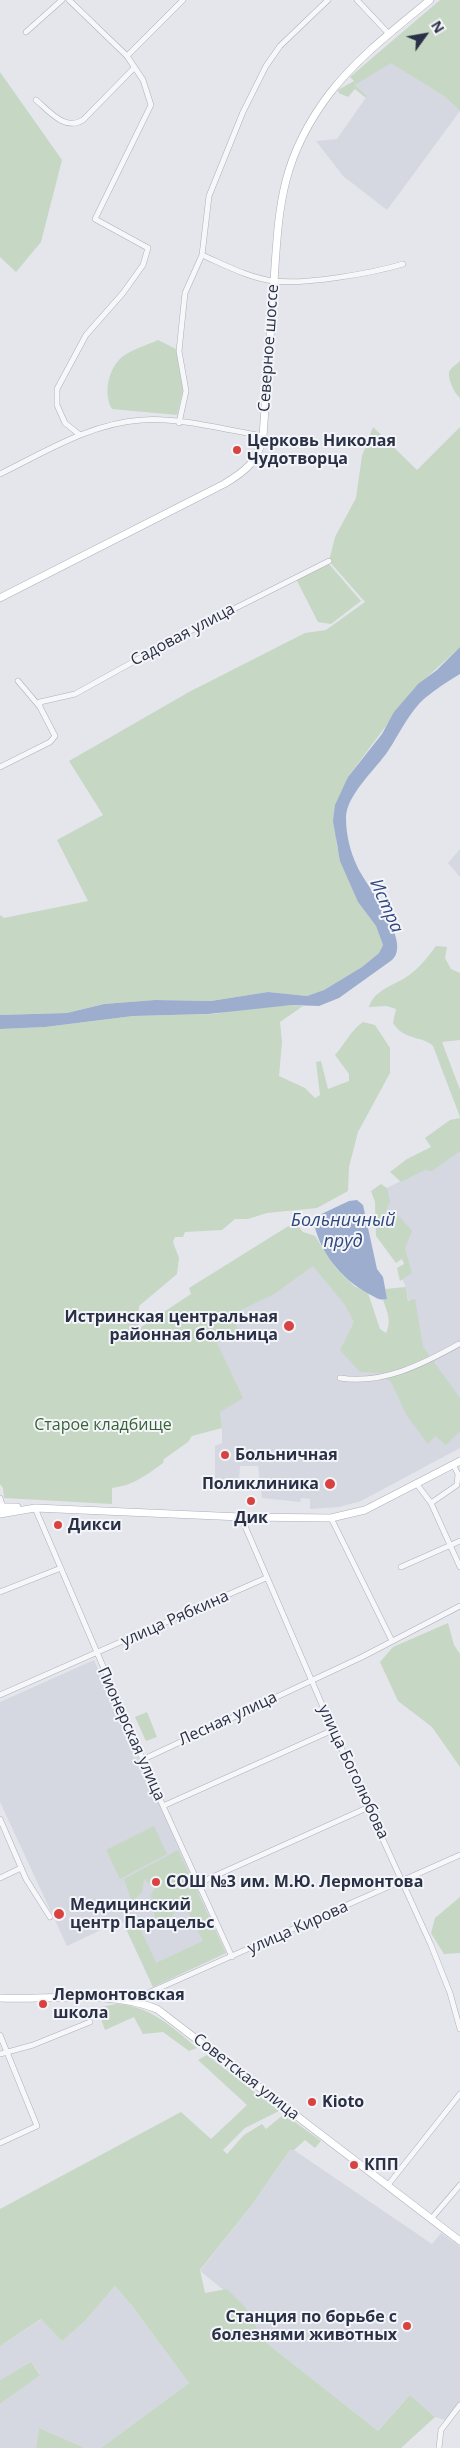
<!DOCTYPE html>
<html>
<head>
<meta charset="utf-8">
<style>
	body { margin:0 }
	#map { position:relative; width:460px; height:2448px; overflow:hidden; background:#e4e6ec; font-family:"Open Sans",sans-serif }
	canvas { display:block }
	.north { position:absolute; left:400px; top:10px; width:50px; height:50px; -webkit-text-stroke:4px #f4f5f9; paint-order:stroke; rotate:58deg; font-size:14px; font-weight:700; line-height:20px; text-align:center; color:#2a3046 }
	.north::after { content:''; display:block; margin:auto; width:18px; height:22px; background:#2a3046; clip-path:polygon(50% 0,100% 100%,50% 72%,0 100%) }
</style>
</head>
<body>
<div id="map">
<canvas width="460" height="2448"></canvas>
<div class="north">N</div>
</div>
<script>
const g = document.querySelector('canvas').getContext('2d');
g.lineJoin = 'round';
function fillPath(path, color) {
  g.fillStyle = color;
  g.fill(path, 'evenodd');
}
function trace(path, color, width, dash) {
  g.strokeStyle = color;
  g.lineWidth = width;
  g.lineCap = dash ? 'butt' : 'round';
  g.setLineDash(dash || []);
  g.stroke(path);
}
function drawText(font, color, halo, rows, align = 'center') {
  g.font = font + ' "Open Sans",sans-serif';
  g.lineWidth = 4;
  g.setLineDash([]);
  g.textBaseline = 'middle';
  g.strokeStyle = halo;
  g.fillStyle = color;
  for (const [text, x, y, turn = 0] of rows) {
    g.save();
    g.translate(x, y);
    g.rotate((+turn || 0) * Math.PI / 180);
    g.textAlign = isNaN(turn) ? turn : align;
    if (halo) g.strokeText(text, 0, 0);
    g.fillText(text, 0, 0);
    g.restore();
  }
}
fillPath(new Path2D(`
	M391,62L444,96L460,111L387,210L343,176L316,141L337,139L367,96L355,85Z
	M460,849V877L448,863Z
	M460,1151V1448L361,1501L339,1507L310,1509V1499L301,1498L300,1502L262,1498L258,1466H240L239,1479H215V1446L222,1443V1428L191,1294L299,1231L368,1330L418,1354L406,1287L398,1271L408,1265L382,1212V1193L387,1188Z
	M94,1660L226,1953L153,1987L122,1920L67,1946L0,1802V1702Z
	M291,2149L294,2150L432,2244L441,2233L460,2247V2407L449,2421L435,2417L410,2395L378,2431L264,2341L246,2308L200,2271L251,2206Z
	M115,2286L133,2307L189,2383L101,2448H85L39,2428L36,2448H0V2404L40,2374L31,2362L0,2380V2346L42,2319L62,2341L84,2322Z`), '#d5d8e1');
fillPath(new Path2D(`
	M440,0H460V111L444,96L391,63L355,85L367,96L366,98L355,89L348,97L339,93L338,90L354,81L350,77Z
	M0,72L62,160L41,242L16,272L0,257Z
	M158,340L176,349L183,390L177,415L112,409C103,394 108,369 122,357C131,350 147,345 158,340Z
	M460,361V398C455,394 446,377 450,370C452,367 457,364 460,361Z
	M373,427L417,470L460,427V647L412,691L348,777L336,835L337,847L358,902L376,926L383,945L379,953L362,967L324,990L307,996L268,992L211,1001L155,1000L103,1004L67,1013L0,1015V915L4,918L88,901L57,840L103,815L69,761L189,692L305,633L326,630L365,602L329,561L335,537L356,498L362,456Z
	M329,564L361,601L331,624L318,622L296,579Z
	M436,946L447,947L445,958L451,969L460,973V1040L442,1042L460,1090V1117L433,1046C424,1036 404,1041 393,1023L396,1009L386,1006L369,1007C374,991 391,986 405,978C418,970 427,958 436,946Z
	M292,1005L303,1006L280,1022L282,1042L279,1076L305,1088L315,1098L320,1095L316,1062L321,1061L328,1089L349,1081V1074L335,1055C345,1044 351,1030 363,1022L375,1025L390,1048V1073L358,1132L349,1167L348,1191L317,1208L267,1213L248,1219H235L222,1230L185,1232L183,1237H175L173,1242L179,1258L177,1274L139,1306L138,1329L191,1294L189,1288L295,1222L303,1232L315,1236L335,1267L354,1286L368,1293L380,1329L386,1333C392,1322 387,1311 383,1300L387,1299L385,1289L406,1287L408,1301L415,1299L423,1347L460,1398V1431L446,1445L435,1436L428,1444L407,1416L391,1382L381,1373L360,1372L340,1350L354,1322L345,1305L313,1266L274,1294L239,1311L233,1317L239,1334L217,1343L243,1398L220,1412L222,1428L192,1436L188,1442L164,1459L163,1463C145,1476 134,1485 112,1488V1504L4,1498L3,1488L0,1484V1029L45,1027L133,1016L215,1014L233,1010Z
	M460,1118V1151L432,1171L425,1170L401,1182L390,1172L407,1159L431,1147L425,1138L450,1120Z
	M381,1184L387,1188L390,1201L385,1213L388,1217L399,1216L412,1231L405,1248L412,1273L400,1281L397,1268L404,1264L402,1259L396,1263L376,1236L375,1202L371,1191Z
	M448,1623L454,1645L460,1654V1767L432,1727L398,1701L380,1662L393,1647Z
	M147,1712L157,1737L146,1741L135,1717Z
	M154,1826L167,1854L120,1879L106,1850Z
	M178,1850L226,1953L153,1987L122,1920L134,1915L156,1963L203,1941L185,1906C174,1911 169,1917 166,1929L156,1923L151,1895L155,1888L144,1879L142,1892L132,1902L124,1879Z
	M460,1897V1953L444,1954L431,1933L435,1918Z
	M116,2004C151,2006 172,2027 197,2048L189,2051L163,2032L143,2034L134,2017L105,2030L97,2008Z
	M207,2055L279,2111L245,2128L223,2150L227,2154L244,2135L262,2124L266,2129L284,2114L321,2141L315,2148L305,2140L294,2150H290L251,2206L200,2270L205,2293L227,2289L246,2308L264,2341L378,2431L410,2395L435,2417L401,2448H101L189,2383L133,2307L115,2286L84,2322L62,2341L41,2319L0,2346V2209L181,2112L211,2139L247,2105L198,2060Z
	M31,2362L40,2375L0,2404V2380Z
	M39,2428L85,2448H36Z`), '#c6d7c4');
fillPath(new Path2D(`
	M460,647V674C448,681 436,689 425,698C409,712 400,733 388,751C376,769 346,795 346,818C346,834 350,851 357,866C366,886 413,942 392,960L339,998L319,1006L292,1005L208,1014L133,1016L45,1027L0,1029V1015L67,1013L104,1004L155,1000L211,1001L268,992L307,996L324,990L362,967L379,953L383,945L376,926L358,902L340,861L333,821L335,805L348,777L382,734L394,712L418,684L437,670Z
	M357,1200L363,1205L377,1269L383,1277L387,1299C378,1301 376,1297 369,1294C341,1279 318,1251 313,1218L349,1201Z`), '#9dadce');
const street = new Path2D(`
	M69,0L127,56L143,80L151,105L95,219L148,248L143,265L123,293L86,335L57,389V405L65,423L80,435
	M357,0L389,34
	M26,32L62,0
	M127,56L183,0
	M36,100C50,112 65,131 83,120L134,68
	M202,255C225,265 249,278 274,281C305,285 373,273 403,264
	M179,423L186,391L179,351L185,293L202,255L209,196L243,112L266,66L280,46L328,0
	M0,474C45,452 91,423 142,420C178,417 227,430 263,436
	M40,707V702L75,694L178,637L329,561
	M0,767L50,742L55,736L40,707L18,681
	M340,1378C382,1385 423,1364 459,1344
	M416,1483L431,1503L460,1567
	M0,1498L4,1510
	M431,1503L457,1485L458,1474L453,1464
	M35,1508L163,1806L232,1957
	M241,1517L333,1730L431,1945L450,1993L460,2029
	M331,1518L392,1641
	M401,1567L460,1541
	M0,1592L61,1568
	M0,1695L266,1578
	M144,1759L362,1657L460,1606
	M163,1806L333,1730
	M0,1819L26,1879L50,1917
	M0,1878L21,1868
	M199,1883L369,1807
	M138,2002L139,1997L460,1855
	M0,2035L37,2126L0,2143
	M0,2054L33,2045L90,2022
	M388,2185L460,2094
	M431,2219L460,2185
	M439,2448L441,2430L460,2405`);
const secondary = new Path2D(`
	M0,598L224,484C246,471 258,461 263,436C266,389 270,343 273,296C279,213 277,163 330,93C358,57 395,29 430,0
	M0,1507H17
	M0,1514L35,1508L241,1517L331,1518L365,1510L460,1461
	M0,1998C50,2000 111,1990 157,2009L460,2241`);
trace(street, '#acafba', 6);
trace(secondary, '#acafba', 8);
trace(street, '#f7f7fa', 5);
trace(secondary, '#fff', 7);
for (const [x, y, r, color] of [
	[237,450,5,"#d84342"],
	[289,1326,6,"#d84342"],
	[225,1455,5,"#d84342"],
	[330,1484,6,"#d84342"],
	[251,1501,5,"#d84342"],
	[58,1525,5,"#d84342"],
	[156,1882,5,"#d84342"],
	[59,1914,6,"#d84342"],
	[43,2004,5,"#d84342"],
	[312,2102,5,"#d84342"],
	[354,2165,5,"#d84342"],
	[407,2326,5,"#d84342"]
]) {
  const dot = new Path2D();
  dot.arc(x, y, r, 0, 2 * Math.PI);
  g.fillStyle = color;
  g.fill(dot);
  trace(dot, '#f4f5f9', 2);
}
drawText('16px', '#2a3046', '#f4f5f9', [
	["Северное шоссе",269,348,-86],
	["Садовая улица",183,635,-28],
	["улица Рябкина",175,1619,-24],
	["Лесная улица",228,1719,-25],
	["Пионерская улица",131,1734,66],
	["улица Боголюбова",353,1772,65],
	["улица Кирова",298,1928,-24],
	["Советская улица",246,2077,38]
]);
drawText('bold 16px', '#2a3046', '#f4f5f9', [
	["Церковь Николая",247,441],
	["Чудотворца",247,459],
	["Истринская центральная",278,1317,"right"],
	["районная больница",278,1335,"right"],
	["Больничная",235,1455],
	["Поликлиника",319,1484,"right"],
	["Дик",251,1518,"center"],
	["Дикси",68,1525],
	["СОШ №3 им. М.Ю. Лермонтова",166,1882],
	["Медицинский",70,1905],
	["центр Парацельс",70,1923],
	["Лермонтовская",53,1995],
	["школа",53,2013],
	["Kioto",322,2102],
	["КПП",364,2165],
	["Станция по борьбе с",397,2317,"right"],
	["болезнями животных",397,2335,"right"]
], 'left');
drawText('16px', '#376336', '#f4f5f9', [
	["Старое кладбище",103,1425]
]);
drawText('italic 18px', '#30477d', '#f4f5f9', [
	["Истра",386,906,66],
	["Больничный",343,1221],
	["пруд",343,1242]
]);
</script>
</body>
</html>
